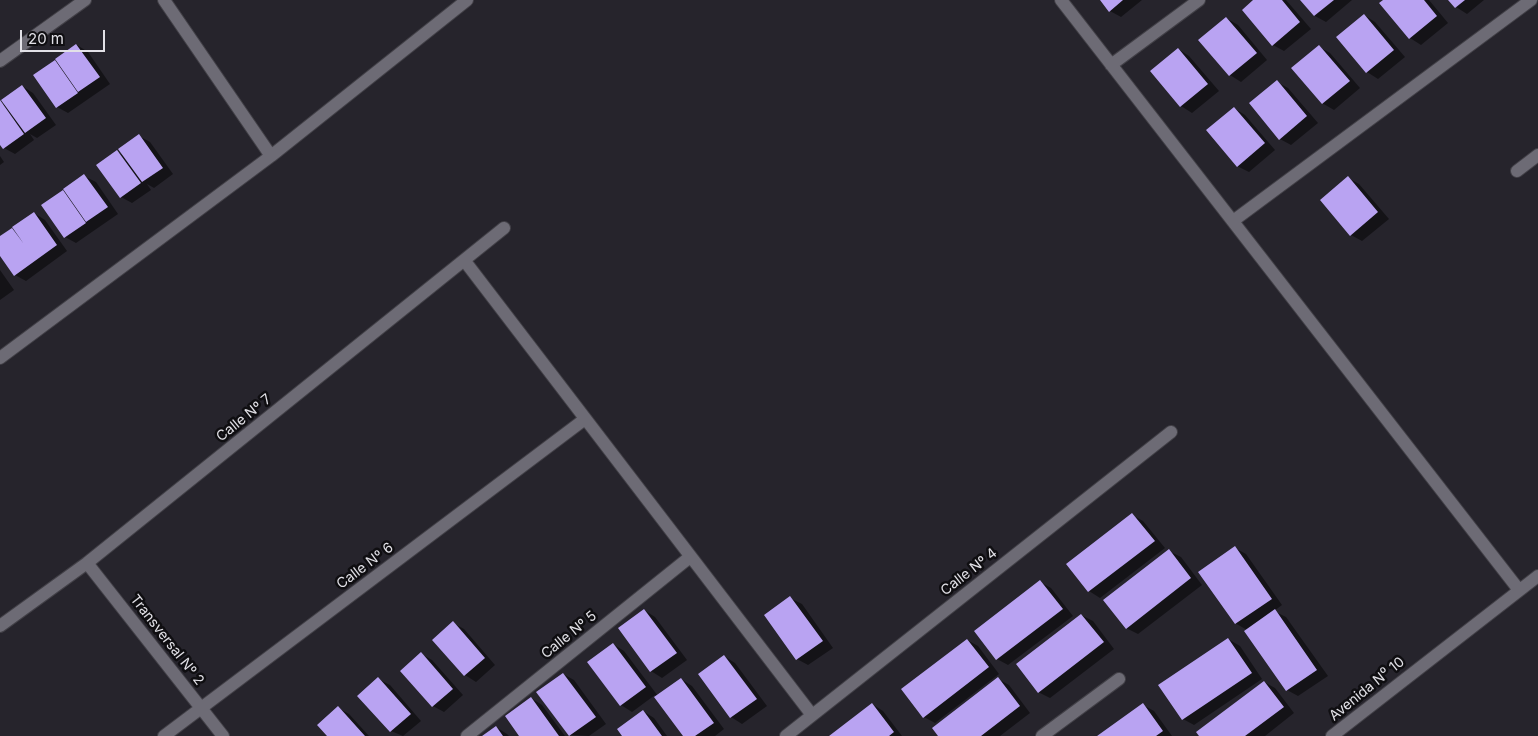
<!DOCTYPE html>
<html>
<head>
<meta charset="utf-8">
<style>
	body { margin:0 }
	#map { position:relative; width:1538px; height:736px; overflow:hidden; background:#26242c; font-family:Inter,sans-serif }
	canvas { display:block }
	.scale { position:absolute; left:20px; top:30px; width:85px; height:22px; box-sizing:border-box; border:2px solid #e2e1e7; border-top:0; padding-left:6px; font-size:15px; line-height:18px; white-space:nowrap; color:#e2e1e7; -webkit-text-stroke:4px #0f0e11; paint-order:stroke }
</style>
</head>
<body>
<div id="map">
<canvas width="1538" height="736"></canvas>
<div class="scale">20 m</div>
</div>
<script>
const g = document.querySelector('canvas').getContext('2d');
g.lineJoin = 'round';
function fillPath(path, color) {
  g.fillStyle = color;
  g.fill(path, 'evenodd');
}
function trace(path, color, width, dash) {
  g.strokeStyle = color;
  g.lineWidth = width;
  g.lineCap = dash ? 'butt' : 'round';
  g.setLineDash(dash || []);
  g.stroke(path);
}
function drawText(font, color, halo, rows, align = 'center') {
  g.font = font + ' Inter,sans-serif';
  g.lineWidth = 5;
  g.setLineDash([]);
  g.textBaseline = 'middle';
  g.strokeStyle = halo;
  g.fillStyle = color;
  for (const [text, x, y, turn = 0] of rows) {
    g.save();
    g.translate(x, y);
    g.rotate((+turn || 0) * Math.PI / 180);
    g.textAlign = isNaN(turn) ? turn : align;
    if (halo) g.strokeText(text, 0, 0);
    g.fillText(text, 0, 0);
    g.restore();
  }
}
fillPath(new Path2D(`
	M1101,0H1142L1121,17L1110,11Z
	M1255,0H1286L1311,29L1284,51L1273,45Z
	M1302,0H1352L1326,22L1315,16Z
	M1385,0H1429L1448,23L1421,45L1410,38L1381,3Z
	M1450,0H1484L1467,14L1456,7Z
	M1364,15L1375,22L1405,57L1378,79L1367,72Z
	M1226,18L1238,25L1267,60L1241,82L1230,75Z
	M77,45L88,52L110,84L68,113L57,107L35,75Z
	M1319,47L1330,53L1360,88L1334,110L1322,103Z
	M1178,49L1189,56L1219,91L1192,113L1181,106L1152,71Z
	M1277,82L1288,88L1318,123L1291,145L1280,139Z
	M22,86L33,93L56,125L37,138L30,134L34,140L15,154L4,148L0,142V103L7,106Z
	M1234,108L1245,115L1275,150L1249,172L1237,166Z
	M139,136L150,142L173,174L154,188L147,184L151,190L132,203L121,197L118,152L124,156Z
	M0,156L4,162L0,165Z
	M84,176L96,182L118,214L76,243L65,237L43,205Z
	M1348,178L1359,184L1389,219L1362,241L1351,235Z
	M34,213L45,220L67,251L26,281L15,275L0,254V238Z
	M0,270L14,290L0,300Z
	M1132,515L1143,521L1165,548L1100,598L1089,591L1068,564Z
	M1235,548L1246,554L1282,605L1274,611L1286,617L1328,676L1298,696L1287,690L1247,630L1235,623Z
	M1169,551L1181,557L1202,585L1138,634L1126,628Z
	M1040,582L1051,588L1073,616L1008,665L997,659Z
	M790,598L802,604L833,648L808,665L797,659Z
	M644,610L655,617L687,660L662,678L651,671L619,628Z
	M1081,615L1093,621L1114,649L1050,698L1038,692Z
	M453,623L464,629L495,665L476,682L465,675Z
	M1228,639L1240,646L1262,679L1194,725L1183,719Z
	M967,640L978,646L999,674L935,723L924,717Z
	M613,644L624,651L658,696L681,679L692,686L724,729L715,736H685L655,695L632,712L621,705Z
	M421,654L432,660L463,695L444,712L433,706Z
	M724,656L735,663L767,706L742,724L731,717L699,674Z
	M563,674L574,680L606,724L589,736L570,735Z
	M378,679L390,685L421,721L403,736L391,731Z
	M998,679L1009,685L1030,713L1000,736H939Z
	M1264,682L1275,688L1294,713L1265,736H1200Z
	M531,698L542,705L565,736H521Z
	M872,704L883,711L902,736H831Z
	M1143,705L1154,711L1172,736H1099Z
	M338,708L349,714L369,736H328Z
	M643,711L654,718L667,736H623Z
	M496,727L507,734L509,736H484Z`), '#0007');
fillPath(new Path2D(`
	M1100,0H1123L1109,12Z
	M1253,0H1282L1300,22L1272,46L1242,10Z
	M1300,0H1334L1314,16Z
	M1383,0H1424L1437,16L1409,39L1379,3Z
	M1448,0H1465L1455,8Z
	M1364,14L1394,50L1366,73L1336,37Z
	M1226,17L1257,53L1229,76L1198,40Z
	M76,44L100,77L78,92L55,59Z
	M1319,45L1350,81L1322,104L1291,68Z
	M1178,48L1208,84L1180,107L1150,71Z
	M55,60L78,93L56,108L33,75Z
	M1277,80L1307,116L1279,140L1249,103Z
	M22,85L46,118L25,133L1,100Z
	M0,100L24,134L3,149L0,145Z
	M1234,107L1265,143L1237,167L1206,130Z
	M139,134L163,168L142,182L118,149Z
	M117,150L141,183L120,198L96,165Z
	M84,174L108,207L86,222L63,189Z
	M1348,176L1378,212L1350,236L1320,200Z
	M63,190L86,223L64,238L41,205Z
	M34,212L57,245L14,276L0,256V236L12,228L24,244L12,227Z
	M1132,513L1155,541L1088,592L1066,564Z
	M1235,546L1272,599L1235,624L1198,572Z
	M1169,549L1191,578L1126,629L1103,600Z
	M1040,580L1063,609L996,660L974,631Z
	M790,596L823,641L796,660L764,615Z
	M644,609L677,653L650,672L618,628Z
	M1275,609L1317,670L1286,691L1244,631Z
	M1081,614L1104,642L1038,693L1016,664Z
	M453,621L485,658L464,676L432,640Z
	M1228,638L1252,673L1182,720L1158,685Z
	M967,639L989,667L923,718L901,689Z
	M613,643L646,687L620,706L587,662Z
	M421,652L453,689L432,707L400,671Z
	M724,655L757,699L730,718L698,674Z
	M563,673L596,717L569,736L536,692Z
	M378,677L411,714L390,732L357,696Z
	M998,677L1020,706L981,736H938L932,728Z
	M681,678L714,723L695,736H683L654,697Z
	M1264,681L1284,707L1245,736H1199L1196,732Z
	M531,697L559,736H519L505,716Z
	M872,703L894,732L889,736H829Z
	M1143,703L1163,731L1156,736H1097Z
	M338,706L365,736H327L317,725Z
	M643,710L662,736H622L617,729Z
	M496,726L503,736H482Z`), '#b9a3f2');
const minor = new Path2D(`
	M164,0L271,156
	M1061,0L1519,590
	M0,61L85,0
	M1111,65L1199,0
	M1517,171L1538,155
	M1233,221L1531,0
	M464,260L812,715
	M0,358L271,156L467,0
	M87,563L223,736
	M0,626L87,563L504,228
	M164,736L585,419
	M467,736L690,557
	M786,736L1171,432
	M1042,736L1119,679
	M1332,736L1538,576`);
trace(minor, '#424047', 14);
trace(minor, '#6d6b75', 12);
drawText('14px', '#e2e1e7', '#0f0e11', [
	["Calle Nº 7",244,418,-39],
	["Calle Nº 6",365,566,-37],
	["Calle Nº 4",969,572,-38],
	["Calle Nº 5",569,635,-39],
	["Transversal Nº 2",167,640,52],
	["Avenida N⁰ 10",1367,689,-39]
]);
</script>
</body>
</html>
